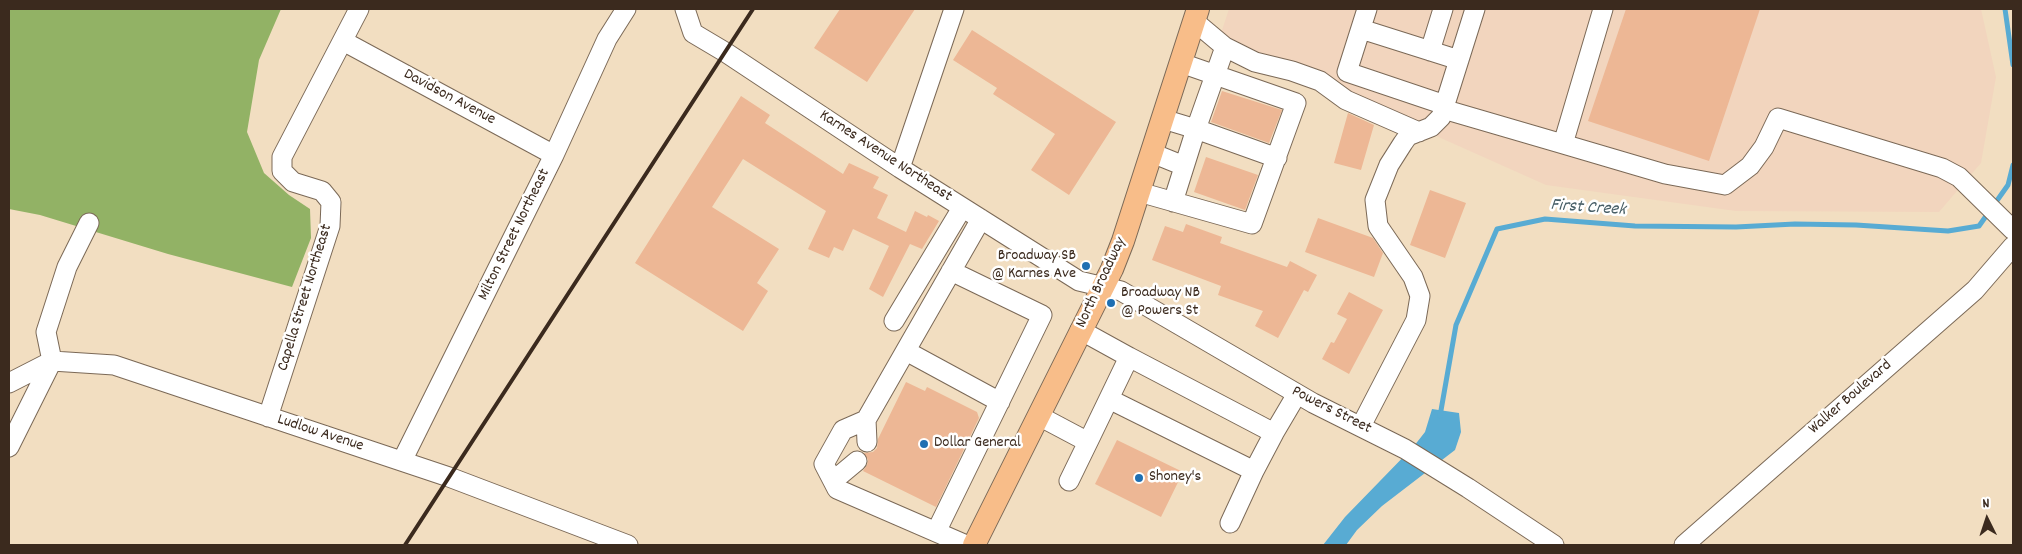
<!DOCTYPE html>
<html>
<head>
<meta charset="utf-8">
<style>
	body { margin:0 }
	#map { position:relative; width:2022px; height:554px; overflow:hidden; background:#f2dec1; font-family:Dekko,sans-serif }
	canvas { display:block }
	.frame { position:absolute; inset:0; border:10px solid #3b2a1e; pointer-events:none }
	.north { position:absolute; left:1962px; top:494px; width:50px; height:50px; -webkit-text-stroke:4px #fff; paint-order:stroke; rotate:356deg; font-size:14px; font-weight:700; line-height:20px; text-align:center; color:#3b2a1e }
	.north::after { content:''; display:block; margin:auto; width:18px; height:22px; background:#3b2a1e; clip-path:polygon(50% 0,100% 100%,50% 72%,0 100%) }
</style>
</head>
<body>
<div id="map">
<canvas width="2022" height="554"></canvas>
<div class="frame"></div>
<div class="north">N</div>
</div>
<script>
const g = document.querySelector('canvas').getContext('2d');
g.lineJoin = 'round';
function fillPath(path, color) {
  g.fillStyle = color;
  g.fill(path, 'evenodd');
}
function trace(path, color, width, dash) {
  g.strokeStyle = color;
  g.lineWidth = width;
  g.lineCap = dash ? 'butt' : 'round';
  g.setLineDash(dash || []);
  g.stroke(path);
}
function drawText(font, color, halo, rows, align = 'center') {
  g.font = font + ' Dekko,sans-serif';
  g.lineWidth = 5;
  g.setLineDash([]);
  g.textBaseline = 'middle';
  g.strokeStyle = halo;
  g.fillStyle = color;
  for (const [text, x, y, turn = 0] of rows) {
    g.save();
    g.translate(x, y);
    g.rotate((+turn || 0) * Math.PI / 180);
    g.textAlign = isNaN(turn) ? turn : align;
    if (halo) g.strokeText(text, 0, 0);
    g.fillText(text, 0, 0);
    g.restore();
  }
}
fillPath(new Path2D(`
	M1229,9H1981L1996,77L1981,163L1939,212L1736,211L1546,185L1219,39Z`), '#f2d5be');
fillPath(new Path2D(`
	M9,9H281L259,60L247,132L264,173L289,195L310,209L311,238L292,287L168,254L40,215L9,209Z`), '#92b265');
fillPath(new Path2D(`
	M1432,409L1459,413L1461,432L1455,450L1382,506L1357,530L1346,545H1323L1345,517L1414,446L1425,432Z`), '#58abd3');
trace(new Path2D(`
	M2005,9L2013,65
	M1440,416L1456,325L1497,229L1545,219L1635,226L1736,227L1795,224L1856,225L1948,231L1979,226L2008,185L2013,165`), '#58abd3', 5);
fillPath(new Path2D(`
	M840,9H915L867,82L814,48Z
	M1626,9H1760L1709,161L1588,121Z
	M972,30L1116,122L1069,195L1031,170L1055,134L993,94L997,88L953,60Z
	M1222,91L1282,110L1269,143L1211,122Z
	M741,96L770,115L765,123L843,174L849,163L879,177L873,188L888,195L877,218L906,232L915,211L927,217L928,215L939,221L922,249L910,244L883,297L869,289L889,246L853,229L843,251L834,247L829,258L808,249L826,211L743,159L712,207L779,249L757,283L768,291L743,331L635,263Z
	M1348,113L1374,125L1361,170L1334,163Z
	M1206,157L1258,175L1245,210L1194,192Z
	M1430,190L1466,203L1445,258L1410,245Z
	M1318,218L1373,238L1383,253L1374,277L1305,252Z
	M1186,224L1222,237L1220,243L1287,267L1290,261L1317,275L1308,292L1304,290L1278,338L1255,326L1263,311L1218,295L1221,286L1152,260L1165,226L1183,232Z
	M1349,292L1383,310L1349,374L1322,359L1331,342L1334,343L1347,319L1337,314Z
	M906,382L925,391L927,387L977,412L979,418L936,507L863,471L867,465L868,460L864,453L873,452L877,448L878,439Z
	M1117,440L1183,472L1161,517L1095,484Z`), '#edb795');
const minor = new Path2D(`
	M685,9L693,33L725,52L900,168L1079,281L1121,291L1313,403L1405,449L1468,488L1554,545
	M1367,9L1347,72L1445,105
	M1603,9L1563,144L1665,174L1725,185L1750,166L1764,147L1778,118L1942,168L1959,177L2013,230
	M1194,21L1225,47L1196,129L1277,158
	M1361,29L1459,60
	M343,41L554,155
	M1225,47L1255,62L1292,71L1320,81L1346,100L1419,132
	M1430,51L1443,9
	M1443,109L1563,144
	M1163,119L1196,129L1173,202
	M1152,153L1184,166
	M900,168L954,9
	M1139,192L1252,224L1296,103L1181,63
	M894,321L962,208
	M1080,330L1129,357
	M906,351L1000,402
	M9,383L52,361L114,365L449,477L628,545
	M1109,399L1254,471L1274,433
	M1039,416L1088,442L1069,481
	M268,417L330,226L331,202L322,191L293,182L282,171V157L359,9
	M866,420L867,442
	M1361,426L1416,320L1420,296L1413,277L1378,226L1375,200L1389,165L1403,143L1408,136L1431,127L1441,117L1475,9
	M1088,442L1129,357L1274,433L1297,394
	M9,447L52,361L46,332L67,267L89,223
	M402,461L554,155L607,39L626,9
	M833,481L857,461
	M1230,523L1254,471
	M936,532L1042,315L951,271
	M966,545L837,489L824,464L843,430L866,420L981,219
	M1684,545L1975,290L2013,246`);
const major = new Path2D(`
	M974,545L1112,269L1123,241L1198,9`);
trace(minor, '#7b6957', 21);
trace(major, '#7b6957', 24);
trace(minor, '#fff', 19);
trace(major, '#f8bd89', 22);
trace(new Path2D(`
	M405,545L753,9`), '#3b2a1e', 4);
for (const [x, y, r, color] of [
	[1086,266,5,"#1f6fb2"],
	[1111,303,5,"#1f6fb2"],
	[924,444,5,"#1f6fb2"],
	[1139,478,5,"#1f6fb2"]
]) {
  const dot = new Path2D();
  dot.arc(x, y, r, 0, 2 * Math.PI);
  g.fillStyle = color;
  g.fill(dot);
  trace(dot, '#fff', 2);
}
drawText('16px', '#3b2a1e', '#fff', [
	["Davidson Avenue",449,98,28],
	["Karnes Avenue Northeast",885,157,33],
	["Milton Street Northeast",515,235,-64],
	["North Broadway",1102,283,-65],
	["Capella Street Northeast",306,298,-73],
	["Walker Boulevard",1851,398,-41],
	["Powers Street",1331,411,27],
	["Ludlow Avenue",320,434,18]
]);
drawText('16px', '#3b2a1e', '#fff', [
	["Broadway SB",1076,257,"right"],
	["@ Karnes Ave",1076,275,"right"],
	["Broadway NB",1121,294],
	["@ Powers St",1121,312],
	["Dollar General",934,444],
	["Shoney's",1149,478]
], 'left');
drawText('italic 18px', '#475e66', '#fff', [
	["First Creek",1588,209,4]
]);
</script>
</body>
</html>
